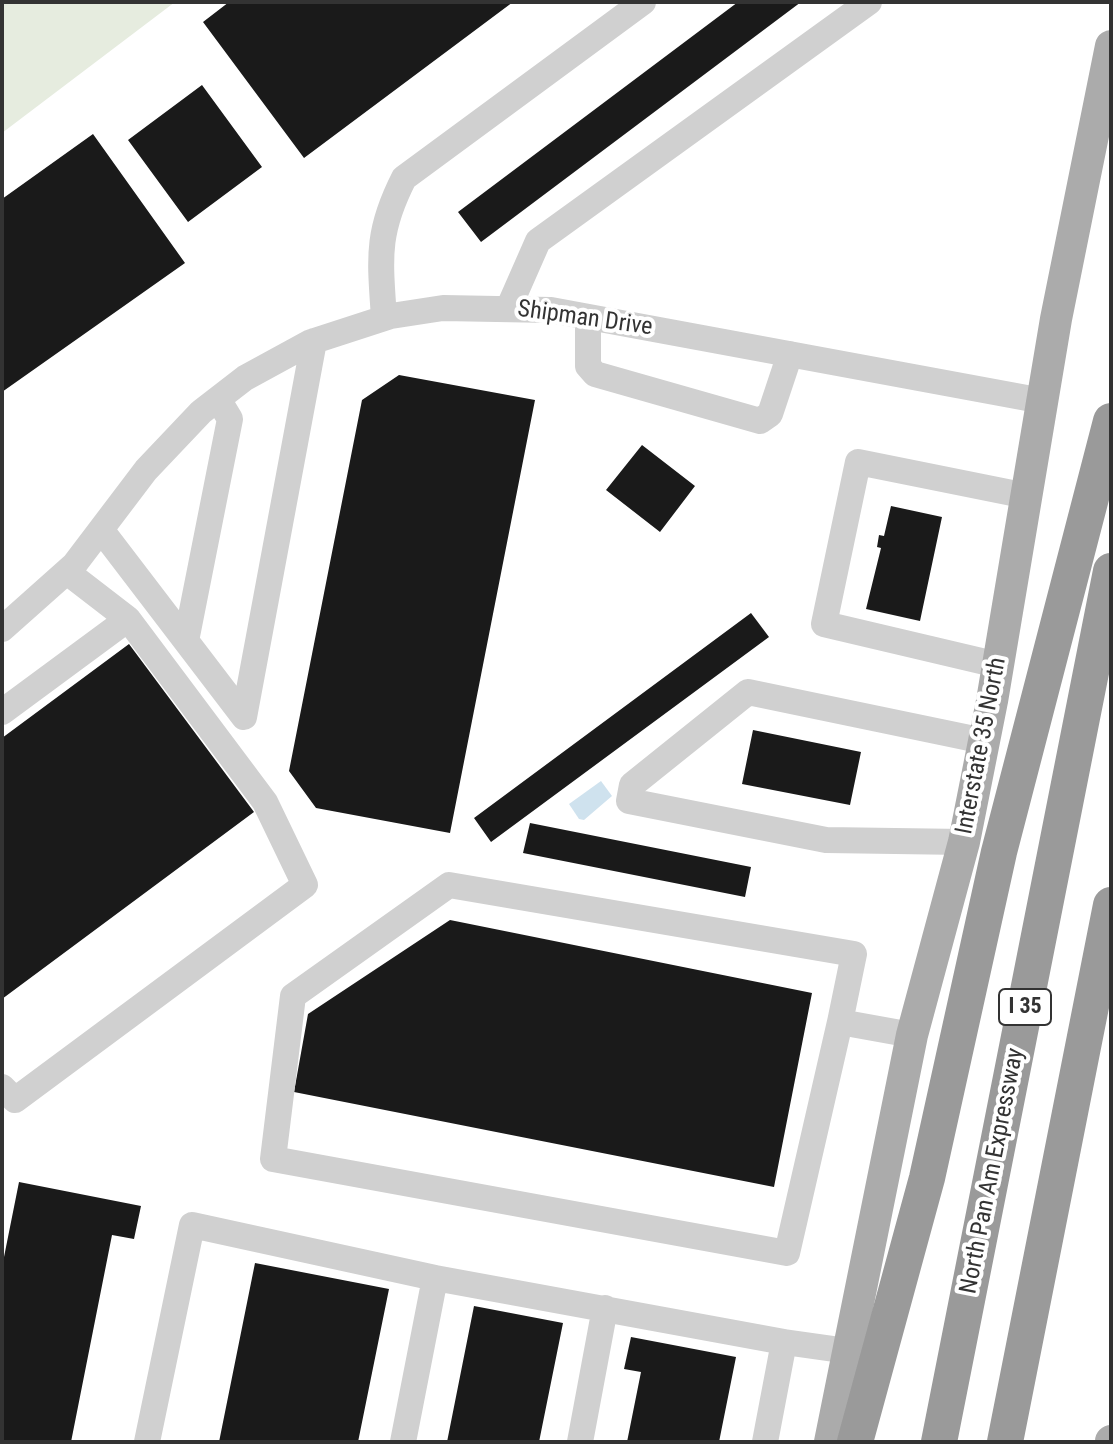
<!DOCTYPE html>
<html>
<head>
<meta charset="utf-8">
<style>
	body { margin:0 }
	#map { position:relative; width:1113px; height:1444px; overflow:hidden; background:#fff; font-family:"Roboto Condensed",sans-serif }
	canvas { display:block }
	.frame { position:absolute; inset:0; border:4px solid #333; pointer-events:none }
</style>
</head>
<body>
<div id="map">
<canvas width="1113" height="1444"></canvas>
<div class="frame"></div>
</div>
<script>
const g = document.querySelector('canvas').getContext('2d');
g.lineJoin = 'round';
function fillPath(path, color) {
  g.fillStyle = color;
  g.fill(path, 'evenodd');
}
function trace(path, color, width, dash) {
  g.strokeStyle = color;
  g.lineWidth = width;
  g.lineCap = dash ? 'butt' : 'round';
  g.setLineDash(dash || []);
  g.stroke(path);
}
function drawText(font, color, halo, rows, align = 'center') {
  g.font = font + ' "Roboto Condensed",sans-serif';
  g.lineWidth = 8;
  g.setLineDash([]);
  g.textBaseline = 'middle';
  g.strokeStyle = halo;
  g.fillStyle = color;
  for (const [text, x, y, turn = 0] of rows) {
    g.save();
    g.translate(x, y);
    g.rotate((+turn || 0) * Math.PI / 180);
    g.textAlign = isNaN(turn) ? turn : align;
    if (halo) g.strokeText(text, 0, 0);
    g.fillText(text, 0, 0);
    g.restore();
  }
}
fillPath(new Path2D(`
	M2,2H175L2,133Z`), '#e6ecdf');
fillPath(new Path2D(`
	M601,781L612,796L584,820L579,819L569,804Z`), '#cfe2ee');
fillPath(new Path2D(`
	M229,2H513L304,158L203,22Z
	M738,2H801L481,242L458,212Z
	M202,85L262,167L188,222L128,140Z
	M93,134L185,263L2,392V199Z
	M399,375L535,400L450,833L316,808L289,771L362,400Z
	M642,445L695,486L660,532L606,490Z
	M891,506L942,517L920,621L866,609L881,548L877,547L879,535L884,536Z
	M751,613L769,637L491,842L474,818Z
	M129,644L254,812L2,999V738Z
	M753,730L861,752L850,805L742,784Z
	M530,823L751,867L745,897L523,853Z
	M450,920L812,993L774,1187L294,1092L308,1014Z
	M19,1182L141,1206L134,1239L112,1235L71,1442H2V1267Z
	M255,1263L389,1289L358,1442H219Z
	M474,1306L563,1323L539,1442H447Z
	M631,1337L736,1357L719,1442H627L641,1372L624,1369Z`), '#1a1a1a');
trace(new Path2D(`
	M509,307L538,241L869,2
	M588,317V366L595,374L760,421L770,414L790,354
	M384,318C380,258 376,233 404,178L643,2
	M102,531L244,717L314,341
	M2,629L74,565L146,470L201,412L245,378L311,342L391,316L443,308L551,310L1043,401
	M186,641L230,419L218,399
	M998,665L824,624L858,462L1027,496
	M2,712L128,619
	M964,842L826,840L629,801L632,785L748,692L984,741
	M840,1022L787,1253L273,1159L293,996L449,885L854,954L840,1022L912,1035
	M2,1087L15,1100L305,885L265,802L128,619L67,572
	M147,1442L192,1225L435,1278
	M403,1442L435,1278L784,1342L848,1351
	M580,1442L605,1308
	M765,1442L784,1342`), '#d0d0d0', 26);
trace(new Path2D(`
	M830,1442L912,1035L964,842L992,701L1056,319L1111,46
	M1111,1442V1441`), '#ababab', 32);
trace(new Path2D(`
	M855,1442L927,1178L999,852L1111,421
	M939,1442L1111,571
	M1005,1442L1111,905`), '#9a9a9a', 36);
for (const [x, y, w] of [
	[1025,1007,52]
]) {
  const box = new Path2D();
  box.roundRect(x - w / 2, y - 18, w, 36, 6);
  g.fillStyle = '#fff';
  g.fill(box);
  trace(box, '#333', 2);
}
drawText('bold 22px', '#333', null, [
	["I 35",1025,1007]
]);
drawText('24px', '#333', '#fff', [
	["Shipman Drive",585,319,8],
	["Interstate 35 North",982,746,-79],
	["North Pan Am Expressway",993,1171,-79]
]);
</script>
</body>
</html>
